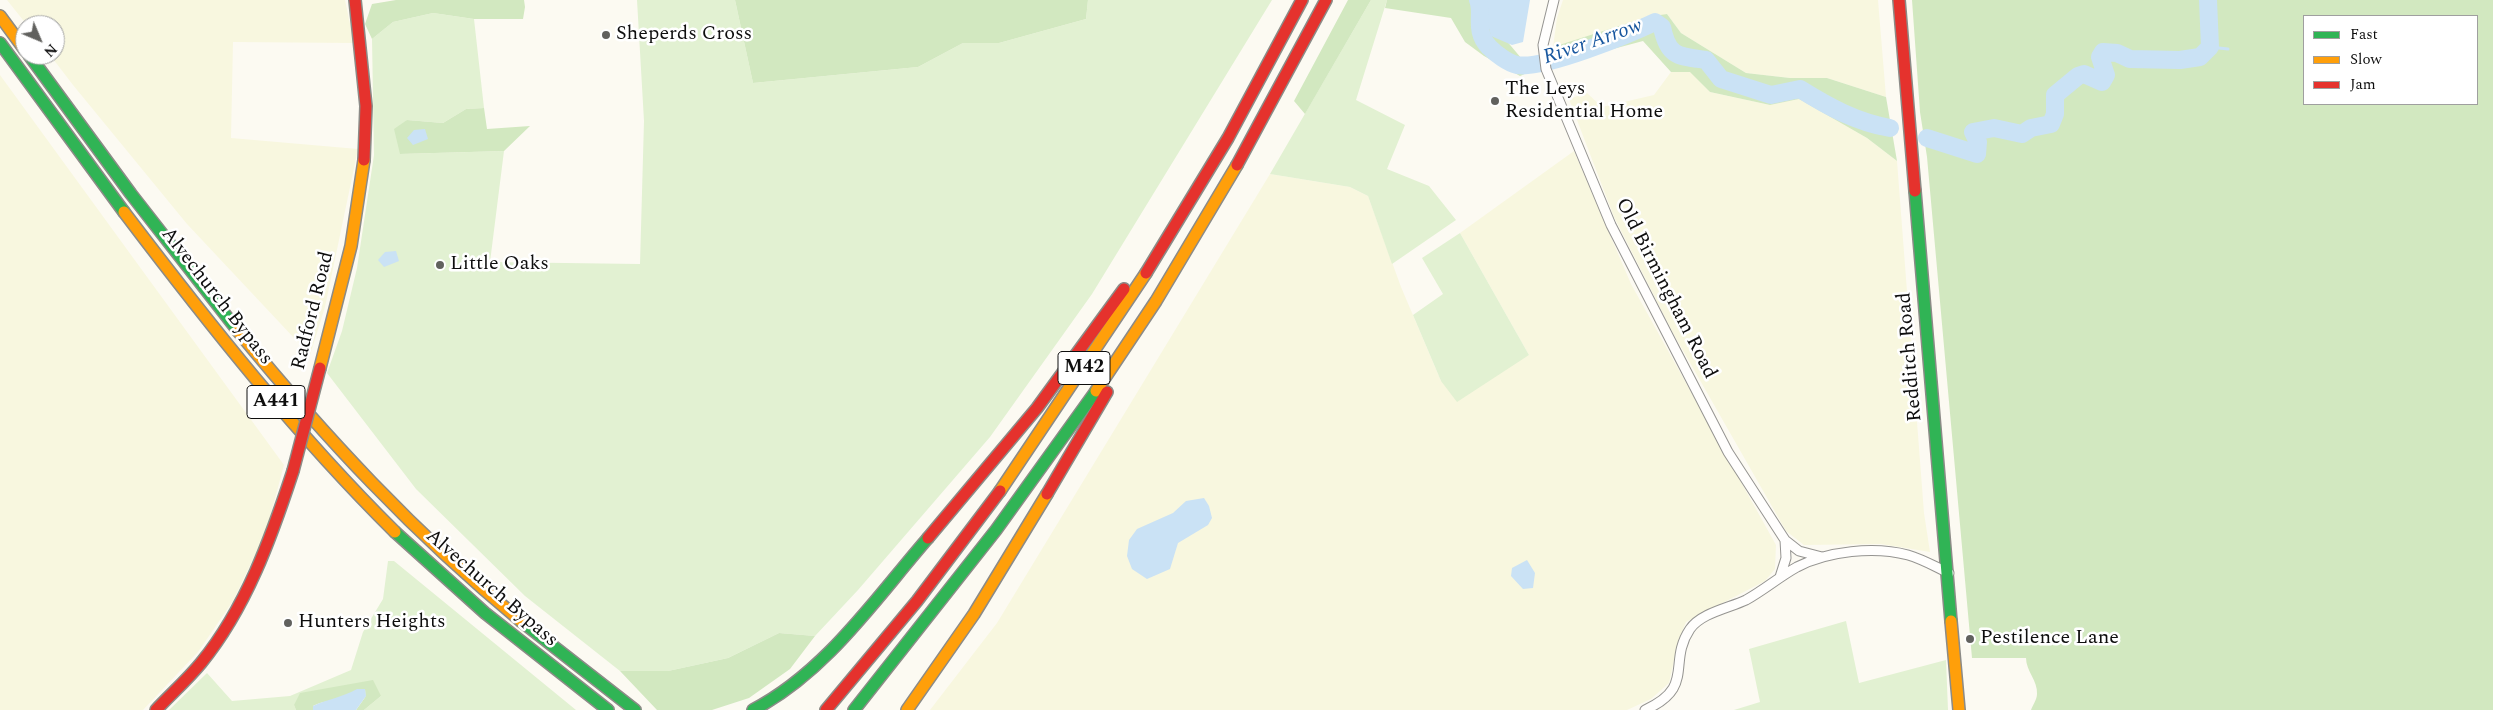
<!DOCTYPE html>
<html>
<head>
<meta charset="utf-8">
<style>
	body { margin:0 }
	#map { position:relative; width:2493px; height:710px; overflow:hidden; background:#fcfaf2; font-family:Spectral,serif }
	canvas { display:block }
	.legend { position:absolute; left:2303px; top:15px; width:175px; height:90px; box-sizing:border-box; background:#fff; border:1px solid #9f9f9f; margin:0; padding:6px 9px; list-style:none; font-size:15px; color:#0e0e0e }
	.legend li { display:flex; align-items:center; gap:10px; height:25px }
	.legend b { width:25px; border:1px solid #9f9f9f }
	.north { position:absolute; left:15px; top:15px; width:50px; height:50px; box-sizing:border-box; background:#fff; border:1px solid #9f9f9f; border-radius:50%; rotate:135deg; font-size:14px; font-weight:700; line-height:20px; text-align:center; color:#0e0e0e }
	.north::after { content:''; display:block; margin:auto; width:18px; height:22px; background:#61615e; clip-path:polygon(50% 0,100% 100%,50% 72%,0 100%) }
</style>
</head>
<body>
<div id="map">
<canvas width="2493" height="710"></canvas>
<ul class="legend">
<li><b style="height:6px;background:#30b455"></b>Fast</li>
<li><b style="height:6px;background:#ff9f0a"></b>Slow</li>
<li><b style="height:6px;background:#e5322d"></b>Jam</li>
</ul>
<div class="north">N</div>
</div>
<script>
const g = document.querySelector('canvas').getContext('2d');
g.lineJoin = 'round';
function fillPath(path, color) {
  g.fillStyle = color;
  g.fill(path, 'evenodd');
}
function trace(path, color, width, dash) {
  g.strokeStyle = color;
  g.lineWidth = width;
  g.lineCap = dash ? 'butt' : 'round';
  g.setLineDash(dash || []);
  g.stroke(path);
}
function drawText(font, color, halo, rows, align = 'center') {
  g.font = font + ' Spectral,serif';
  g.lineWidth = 5;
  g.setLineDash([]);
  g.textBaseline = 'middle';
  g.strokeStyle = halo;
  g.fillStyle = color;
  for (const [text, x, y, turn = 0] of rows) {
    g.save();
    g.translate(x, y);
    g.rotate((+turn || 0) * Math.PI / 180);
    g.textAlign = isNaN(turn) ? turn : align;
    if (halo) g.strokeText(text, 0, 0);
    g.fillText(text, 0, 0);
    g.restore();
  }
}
fillPath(new Path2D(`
	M7,0H345L354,43L233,42L231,138L358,149L325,307L310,355L187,224L73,85L50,55H55V25H27Z
	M1563,0H1878L1886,97L1827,78H1790L1746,73L1681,33L1667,14L1553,47L1557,18Z
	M1690,71L1710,92L1770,105L1799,99L1867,138L1897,161L1924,513L1930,552L1881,544L1804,545L1786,531L1673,333L1614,217L1569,99L1587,93L1602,107L1654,95L1671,72Z
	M0,75L284,465L266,532L233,601L198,652L143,710H0Z
	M1574,151L1631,284L1776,545L1775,569L1765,581L1686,622L1678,642L1669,683L1651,699L1627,710H930L997,623L1270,174L1350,187L1368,196L1401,287L1441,381L1529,355L1460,233Z`), '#f8f7df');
fillPath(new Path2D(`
	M637,0H735L753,83L918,67L963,43H999L1086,19L1088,0H1272L1092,294L990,437L858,590L815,636L779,633L728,658L668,671H620L525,596L416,489L327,373L342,331L357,268L374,155L372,39L393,22L433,13L474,19L484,108L466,109L443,123L407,120L400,154L504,151L490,262L640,264L644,121Z
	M1371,0H1387L1356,100L1405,125L1387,169L1429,186L1456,220L1392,264L1368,196L1350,187L1270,174Z
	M1460,233L1529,355L1457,402L1441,381L1413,315L1443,294L1422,258Z
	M388,561H394L576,710H364L381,696L294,705L296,710H169L207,673L232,701L290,696L351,670L363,632L383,599Z
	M1846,621L1859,683L1946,660L1948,710H1734L1760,702L1749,649Z`), '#e2f1d2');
fillPath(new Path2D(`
	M396,0H524L525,7L523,19H474L433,13L393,22L372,39L365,24L372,4Z
	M735,0H1088L1086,19L999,43H963L918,67L753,83Z
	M1348,0H1371L1305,114L1294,101Z
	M1387,0H1487L1495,27L1532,71L1520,76L1484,56L1465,42L1451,18L1385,8Z
	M1912,0H2493V710H2031C2033,705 2037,699 2037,694C2038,681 2026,671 2026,658H1972L1927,157L1920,112ZM2304,16H2477V104H2304Z
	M1667,14L1681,33L1746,73L1790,78H1827L1886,97L1897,161L1867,138L1799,99L1770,105L1710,92L1690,72H1671L1643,41L1557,64L1553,47L1647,17Z
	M484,108L487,129L530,126L504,151L400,154L394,129L407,120L443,123L466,109Z
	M779,633L815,636L790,669L749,698L712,710H657L620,671H668L728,658Z
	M373,680L381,696L364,710H356L366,696L365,689C355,688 350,695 341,698C331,701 323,701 313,706V710H296L294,705L300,693Z`), '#d2e8c0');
fillPath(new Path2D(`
	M1487,0H1530L1523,42L1512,45L1491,36L1487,21Z
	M425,129L428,139L413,145L407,138L414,130Z
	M396,251L399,261L384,267L378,260L385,252Z
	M1204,498L1209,506L1212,518L1208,525L1178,543L1170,569L1147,579L1132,569L1127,556L1129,540L1137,529L1173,513L1186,501Z
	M1527,560L1535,573L1533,588L1523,589L1511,576L1512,568Z
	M357,689H365L366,696L356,710H313V706C328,699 343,697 357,689Z`), '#cae2f5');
trace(new Path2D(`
	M2210,47L2228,49`), '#cae2f5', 3);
trace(new Path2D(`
	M1478,0C1484,14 1473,30 1489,47C1496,54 1508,63 1517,65C1543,70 1630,34 1655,22L1662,27C1668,57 1678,56 1706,60L1721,79L1771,95L1800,89C1829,107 1856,122 1890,128
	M1927,138L1977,154L1978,142L1973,132L1994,128L2022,134L2031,128L2051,124L2055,114V95L2078,76L2084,74L2102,82L2106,75L2100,57L2103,52L2117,53L2130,59L2180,60L2200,57L2210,47L2208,0`), '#cae2f5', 18);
const street = new Path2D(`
	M1554,0L1543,45L1546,69L1611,225L1728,452L1785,540L1799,551L1822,557
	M1780,577L1786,558L1785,540
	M1645,710C1696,687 1667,663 1690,629C1701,613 1729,608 1746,600C1764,590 1779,577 1797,567C1828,551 1874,546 1908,555C1922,559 1936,567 1949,573`);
const fast = new Path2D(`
	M0,43L124,212
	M29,55L131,194L238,331
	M1915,191L1951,621
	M395,532L485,613L608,710
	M521,621L635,710
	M753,710C826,672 875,599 928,538
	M854,710L996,530L1096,391`);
const slow = new Path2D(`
	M0,16L25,50
	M124,212C209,324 296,434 395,532
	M238,331C324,436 415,534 521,621
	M320,368L351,246L364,160
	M1096,391L1156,301L1237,165
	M1000,491L1146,273
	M1951,621L1959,710
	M907,710L974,614L1047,494`);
const jam = new Path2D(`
	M355,0L366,106L364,160
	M1899,0L1915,191
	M1237,165L1326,0
	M1146,273L1228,138L1302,0
	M1047,494L1107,392
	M928,538L1037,408L1124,289
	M156,710C171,694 187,680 201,663C246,608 271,538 293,471
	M826,710L917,601L1000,491`);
trace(street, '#959491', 11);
trace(fast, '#8c8b87', 14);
trace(slow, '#8c8b87', 14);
trace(jam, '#8c8b87', 14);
trace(street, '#fffefd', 9);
trace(fast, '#30b455', 11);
trace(slow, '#ff9f0a', 11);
trace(jam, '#e5322d', 11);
const jamBridge = new Path2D(`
	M293,471L320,368`);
trace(jamBridge, '#8c8b87', 14, []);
trace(jamBridge, '#e5322d', 11);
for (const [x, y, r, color] of [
	[606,35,5,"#61615e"],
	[1495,101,5,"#61615e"],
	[440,265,5,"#61615e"],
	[288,623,5,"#61615e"],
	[1970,639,5,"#61615e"]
]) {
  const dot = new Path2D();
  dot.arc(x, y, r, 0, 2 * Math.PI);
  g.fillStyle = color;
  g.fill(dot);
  trace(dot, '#fff', 2);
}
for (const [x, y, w] of [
	[1084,368,52],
	[276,402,58]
]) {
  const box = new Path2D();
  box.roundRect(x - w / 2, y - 16.5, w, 33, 4);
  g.fillStyle = '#fff';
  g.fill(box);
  trace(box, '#0e0e0e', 1);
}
drawText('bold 19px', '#0e0e0e', null, [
	["M42",1084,368],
	["A441",276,402]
]);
drawText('20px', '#0e0e0e', '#fff', [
	["Sheperds Cross",616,35],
	["The Leys",1505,90],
	["Residential Home",1505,113],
	["Little Oaks",450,265],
	["Hunters Heights",298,623],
	["Pestilence Lane",1980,639]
], 'left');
drawText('20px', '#0e0e0e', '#fff', [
	["Old Birmingham Road",1665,289,63],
	["Alvechurch Bypass",216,297,52],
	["Radford Road",314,311,-76],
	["Redditch Road",1911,357,-95],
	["Alvechurch Bypass",491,589,41]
]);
drawText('italic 21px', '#18579f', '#fff', [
	["River Arrow",1593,43,-19]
]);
</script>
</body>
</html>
